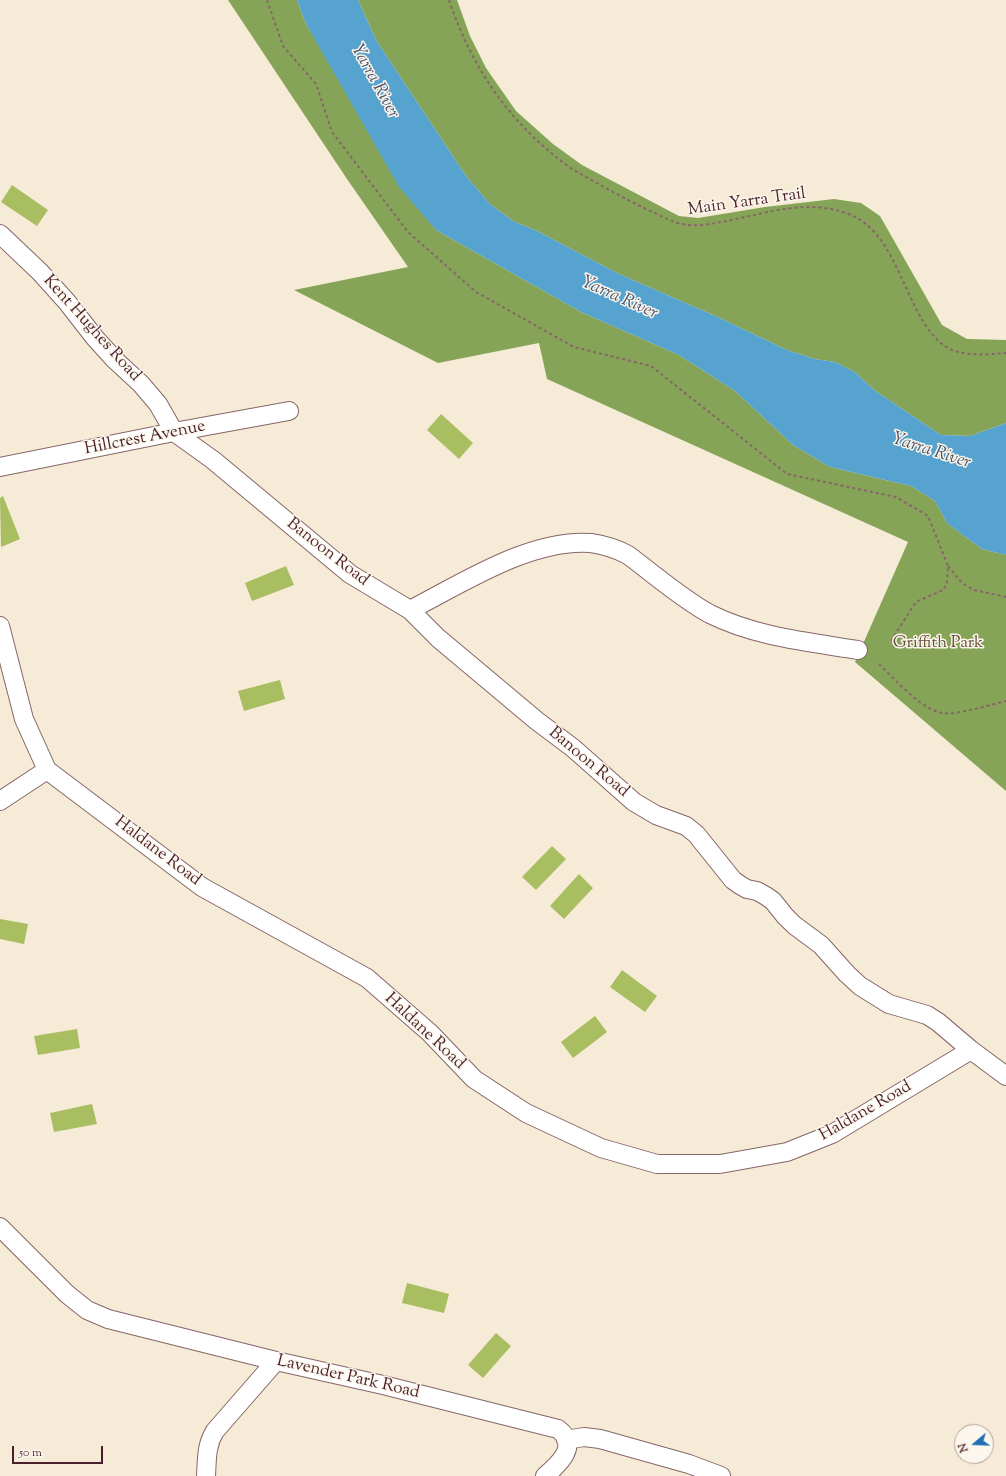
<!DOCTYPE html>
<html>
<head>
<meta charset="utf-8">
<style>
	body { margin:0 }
	#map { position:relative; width:1006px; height:1476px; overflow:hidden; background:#f6ebd7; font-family:"Sorts Mill Goudy",serif }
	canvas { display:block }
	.north { position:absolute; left:954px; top:1424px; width:40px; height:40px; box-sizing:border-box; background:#fbf7ec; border:1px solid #b4a19f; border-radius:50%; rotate:251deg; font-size:11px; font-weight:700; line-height:16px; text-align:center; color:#4a1f2b }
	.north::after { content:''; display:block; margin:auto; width:14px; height:18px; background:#1f6fb2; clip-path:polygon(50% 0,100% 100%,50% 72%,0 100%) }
	.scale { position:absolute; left:12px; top:1446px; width:91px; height:18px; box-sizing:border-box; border:2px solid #4a1f2b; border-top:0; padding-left:5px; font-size:12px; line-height:14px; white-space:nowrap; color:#4a1f2b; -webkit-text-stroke:3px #fbf7ec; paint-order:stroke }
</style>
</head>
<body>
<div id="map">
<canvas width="1006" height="1476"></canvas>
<div class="north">N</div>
<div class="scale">50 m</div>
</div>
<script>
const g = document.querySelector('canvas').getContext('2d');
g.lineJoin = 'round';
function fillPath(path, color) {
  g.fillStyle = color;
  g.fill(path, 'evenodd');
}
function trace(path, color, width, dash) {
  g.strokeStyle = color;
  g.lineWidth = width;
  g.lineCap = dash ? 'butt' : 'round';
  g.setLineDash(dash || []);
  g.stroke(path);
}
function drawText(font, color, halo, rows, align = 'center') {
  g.font = font + ' "Sorts Mill Goudy",serif';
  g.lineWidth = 3;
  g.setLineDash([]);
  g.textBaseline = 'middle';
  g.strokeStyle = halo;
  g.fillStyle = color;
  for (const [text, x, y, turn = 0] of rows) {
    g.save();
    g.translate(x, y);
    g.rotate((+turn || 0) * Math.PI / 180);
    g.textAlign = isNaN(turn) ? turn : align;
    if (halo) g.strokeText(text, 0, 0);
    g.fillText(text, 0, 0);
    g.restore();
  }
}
fillPath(new Path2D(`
	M12,185L48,210L37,226L1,202Z
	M441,414L473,443L459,459L427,430Z
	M3,496L20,539L1,547L0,498Z
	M286,566L294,585L252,601L245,583Z
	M280,680L285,699L244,711L238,691Z
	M552,846L566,859L536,890L522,877Z
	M579,874L593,888L564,919L550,906Z
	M0,919L28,924L24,944L0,939Z
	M622,970L657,996L645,1012L610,987Z
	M595,1016L607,1032L573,1058L561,1042Z
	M77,1029L80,1048L38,1055L34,1036Z
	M92,1104L97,1124L54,1132L50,1113Z
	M407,1283L449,1294L444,1313L402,1303Z
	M496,1333L511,1346L483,1378L468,1365Z`), '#a9bd61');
fillPath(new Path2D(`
	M228,0H297L306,24L436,230L581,312L679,355L735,391L793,445L830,467L911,486L935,501L947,523L964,536L982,549L1006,555V791L855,662L908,542L547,379L539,343L438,363L294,290L408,267L347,179Z
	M358,0H457L470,36L486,68L516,111L553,144L582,165L679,216L698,218L765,207L834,199L861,203L880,216L942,325L967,339L1006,340V423L970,436L941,435L874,390L855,372L835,362L815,359L787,350L722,319L617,273L537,231L513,221L490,204L466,176L376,40Z`), '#86a457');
fillPath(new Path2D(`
	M297,0H358L376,40L466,176L490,204L513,221L537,231L617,273L722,319L787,350L815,359L835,362L855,372L874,390L941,435L970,436L1006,423V555L982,549L964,536L947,523L935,501L911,486L830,467L793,445L735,391L679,355L581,312L436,230L399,187L306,24Z`), '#57a3d0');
const minor = new Path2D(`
	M0,234L40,272L67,302L95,338L115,360L141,384L158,404L174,432L213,460L350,574L410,610L438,638L537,721L573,748L634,802L656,815L686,826L696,834L733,880L740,885L747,889L757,891L766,896L773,901L785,916L794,925L821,945L847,974L860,986L889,1004L927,1015L938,1022L971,1050L1006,1076
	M0,467L174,432L289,411
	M410,610C461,584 531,538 591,543C604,545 617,549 628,555C655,575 681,598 710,614C756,637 809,642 858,650
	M0,626L24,719L47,770L202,887L367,978L430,1033L474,1079L526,1113L601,1148L657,1164H720L787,1152L832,1134L971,1050
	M0,801L47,770
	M0,1227L67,1294L87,1310L108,1319L276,1361L383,1385L558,1429C580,1445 559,1464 545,1476
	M566,1440L584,1437L600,1439L689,1464L721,1476
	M206,1476C207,1460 206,1445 215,1431L276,1361`);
trace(minor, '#866667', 20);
trace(new Path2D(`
	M267,0L283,46L316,84L332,132L408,232L476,292L574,347L651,366L787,474L896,497L928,516L948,566L947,584L943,590L916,602L892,639L894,647
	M449,0C473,71 511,125 572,169C600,185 628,201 657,214C667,219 677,224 688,225C699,226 711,224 721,222C766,214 813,195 857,218C905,244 909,339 958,352C973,356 991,354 1006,353
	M948,566L962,583L974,590L1006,597
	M879,664C896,680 919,708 942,713C953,716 993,704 1006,701`), '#866667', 2, [3, 3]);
trace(minor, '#fff', 18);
drawText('17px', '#4a1f2b', '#fbf7ec', [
	["Main Yarra Trail",747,203,-8],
	["Kent Hughes Road",91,329,48],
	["Hillcrest Avenue",145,439,-11],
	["Banoon Road",327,553,38],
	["Banoon Road",588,763,40],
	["Haldane Road",157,852,37],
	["Haldane Road",424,1032,43],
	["Haldane Road",866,1112,-30],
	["Lavender Park Road",348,1378,13]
]);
drawText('17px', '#664e3b', '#fbf7ec', [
	["Griffith Park",938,644]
]);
drawText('italic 18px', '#4f546d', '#fbf7ec', [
	["Yarra River",374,82,61],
	["Yarra River",619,299,24],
	["Yarra River",931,452,18]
]);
</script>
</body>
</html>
